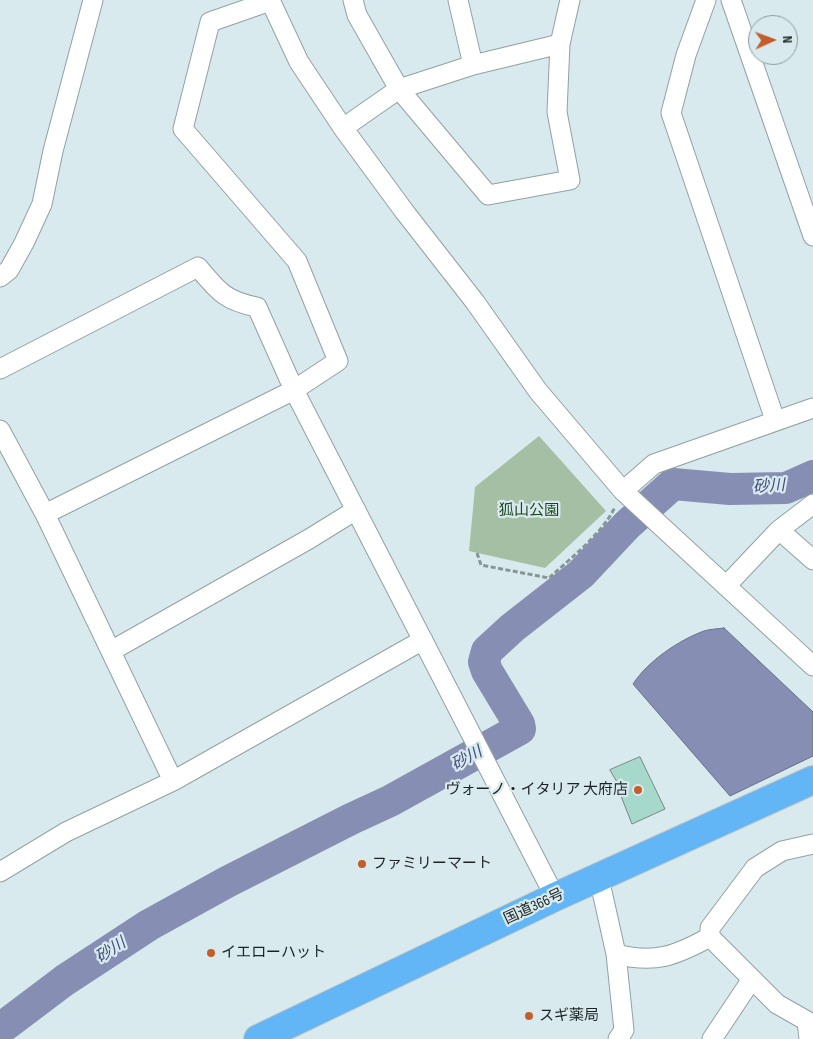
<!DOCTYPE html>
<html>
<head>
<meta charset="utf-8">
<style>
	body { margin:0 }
	#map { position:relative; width:813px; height:1039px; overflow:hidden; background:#d8eaed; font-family:"Sofia Sans Condensed",sans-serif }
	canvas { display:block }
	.north { position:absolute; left:748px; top:15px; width:50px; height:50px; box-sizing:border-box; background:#d8eaed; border:1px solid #8c9a9c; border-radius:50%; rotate:88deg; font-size:14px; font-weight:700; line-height:20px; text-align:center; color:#1b2223 }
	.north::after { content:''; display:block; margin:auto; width:18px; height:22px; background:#c35e2a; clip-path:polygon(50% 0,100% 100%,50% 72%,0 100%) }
</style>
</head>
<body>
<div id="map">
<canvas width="813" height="1039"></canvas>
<div class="north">N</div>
</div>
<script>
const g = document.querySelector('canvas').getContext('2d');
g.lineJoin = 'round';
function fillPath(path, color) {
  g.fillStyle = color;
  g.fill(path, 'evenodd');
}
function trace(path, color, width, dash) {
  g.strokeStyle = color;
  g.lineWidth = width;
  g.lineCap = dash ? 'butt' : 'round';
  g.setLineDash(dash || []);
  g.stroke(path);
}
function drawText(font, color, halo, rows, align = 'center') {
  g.font = font + ' "Sofia Sans Condensed","Noto Sans JP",sans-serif';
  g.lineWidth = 4.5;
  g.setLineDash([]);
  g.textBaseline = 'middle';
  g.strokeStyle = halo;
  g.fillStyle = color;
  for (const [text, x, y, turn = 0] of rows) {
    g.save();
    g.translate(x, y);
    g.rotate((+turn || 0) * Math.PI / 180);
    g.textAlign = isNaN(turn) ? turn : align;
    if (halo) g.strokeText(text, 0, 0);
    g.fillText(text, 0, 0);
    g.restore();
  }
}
fillPath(new Path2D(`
	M539,436L606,511L545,568L469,551L475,487Z`), '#a4bfa3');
const water = new Path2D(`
	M724,628L813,712V756L730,796L633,684C648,661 679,640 704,631C710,629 718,629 724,628Z`);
fillPath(water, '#878eb3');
trace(water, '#676e88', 1);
trace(new Path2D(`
	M0,1029L65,980L149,925L227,882L351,819L390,801L520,729L519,724L487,671L484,662L487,651L512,628L581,574L627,525L673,484L730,489L786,488L813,476`), '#878eb3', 32);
const building = new Path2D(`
	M640,757L665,809L632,824L619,791L621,789L610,770Z`);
fillPath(building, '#a6d9cc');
trace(building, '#778783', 1);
const minor = new Path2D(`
	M270,0L299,62L343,128L404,211L475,302L538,391L623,491L813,666
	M353,0L357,15L399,89L488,195L570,180L557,112L560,44L570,0
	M458,0L473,65
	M706,0L686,55L671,113L775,420
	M731,0L813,236
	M343,128L399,89L473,65L560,44
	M0,277L9,270L24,243L42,204L53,151L93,0
	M0,369L198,267C218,291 225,301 257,307L294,390L555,897
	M0,430L45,514L173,781
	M623,491L654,464L813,408
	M813,504L779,530L813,560
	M45,514L294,390L338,361L297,261L183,129L210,22L270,1
	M726,586L779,530
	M111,651L309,539L356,510
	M0,872L66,832L173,781L423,640
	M599,878L616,954C655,964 675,956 710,937
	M616,954L624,1030L618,1039
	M712,1039L752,979
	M809,1039L807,1021L777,1004L710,937V928L755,868L782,851L813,844`);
const highway = new Path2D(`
	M258,1039L555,897L813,780`);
trace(minor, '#91a1a4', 21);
trace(highway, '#c4c6c6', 30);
trace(new Path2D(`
	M477,553L481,565L549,578C571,558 602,534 615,507`), '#879597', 3, [5, 2.5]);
trace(minor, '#fff', 19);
trace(highway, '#63b6f5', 28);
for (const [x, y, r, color] of [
	[638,790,5,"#c35e2a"],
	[362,864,5,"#c35e2a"],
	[211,953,5,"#c35e2a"],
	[529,1016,5,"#c35e2a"]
]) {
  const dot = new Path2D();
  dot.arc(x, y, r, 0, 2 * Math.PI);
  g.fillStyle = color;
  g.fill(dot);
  trace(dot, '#d8eaed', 2);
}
drawText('15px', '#18451a', '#d8eaed', [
	["狐山公園",529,511]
]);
drawText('15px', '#1b2223', '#d8eaed', [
	["ヴォーノ・イタリア 大府店",628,790,"right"],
	["ファミリーマート",372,864],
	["イエローハット",221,953],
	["スギ薬局",539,1016]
], 'left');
drawText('15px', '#1b2223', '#d8eaed', [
	["国道366号",534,907,-25]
]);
drawText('italic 16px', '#434a7e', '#d8eaed', [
	["砂川",769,487,-4],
	["砂川",467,759,-29],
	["砂川",111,951,-33]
]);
</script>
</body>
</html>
